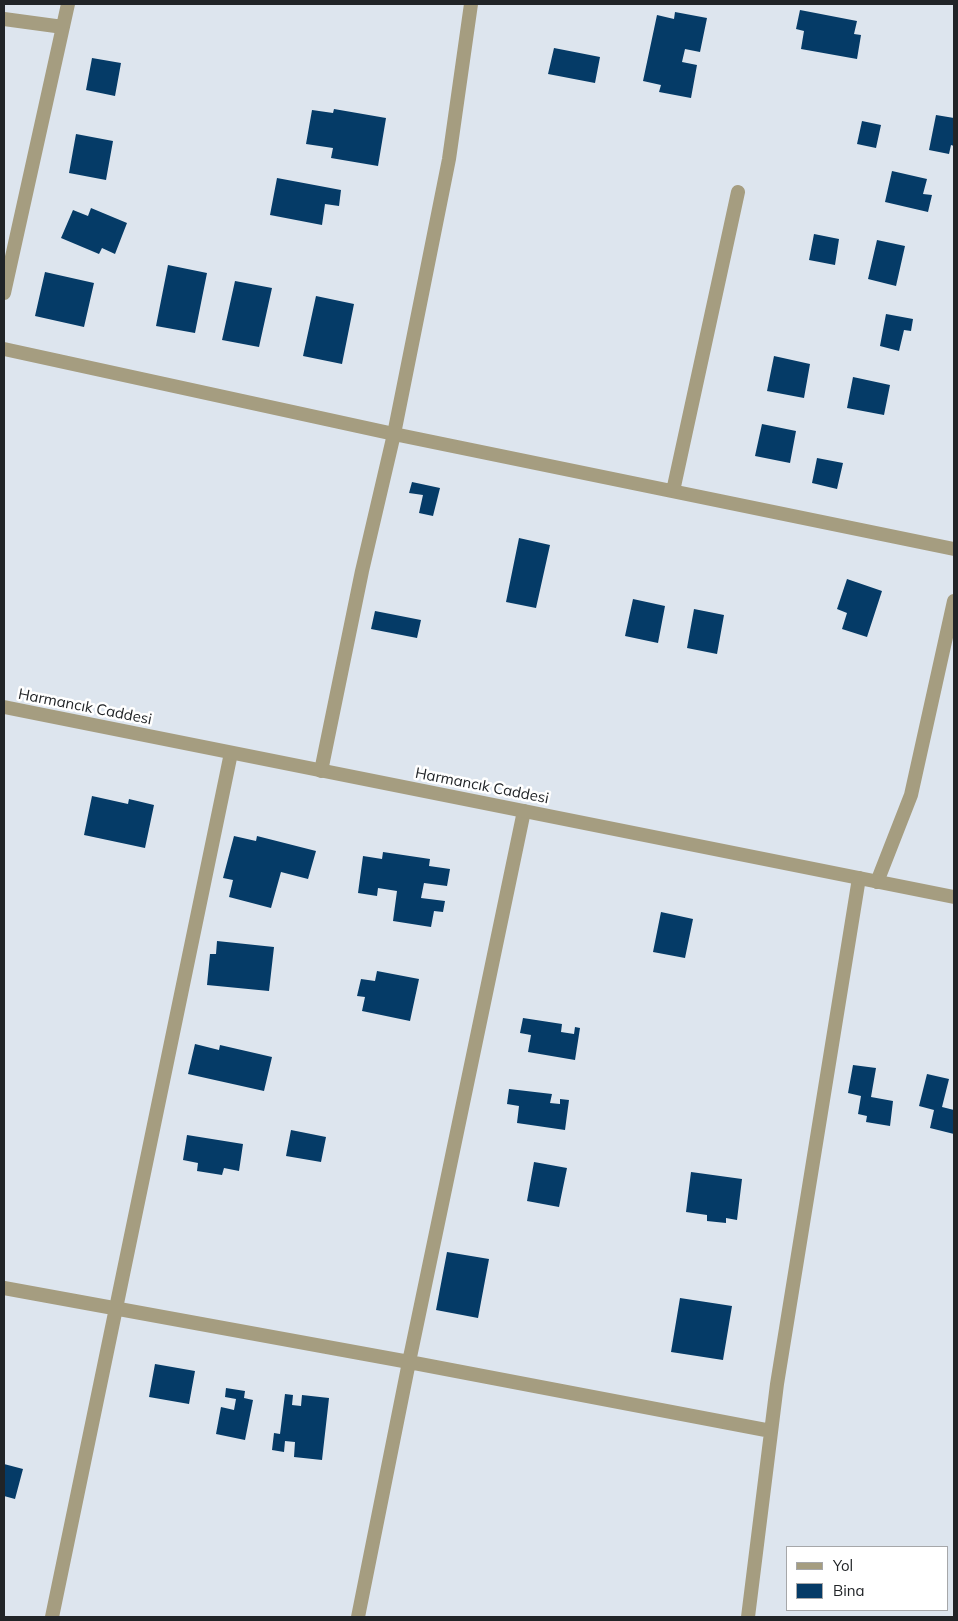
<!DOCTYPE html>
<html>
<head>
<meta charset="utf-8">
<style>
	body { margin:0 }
	#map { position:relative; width:958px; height:1621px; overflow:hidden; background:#dde5ee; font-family:Mulish,sans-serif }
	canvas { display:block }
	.frame { position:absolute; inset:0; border:5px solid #212427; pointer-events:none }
	.legend { position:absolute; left:786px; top:1546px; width:162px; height:65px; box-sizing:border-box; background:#fff; border:1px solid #a6a7a9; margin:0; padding:6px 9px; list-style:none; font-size:15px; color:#212427 }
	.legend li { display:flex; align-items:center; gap:10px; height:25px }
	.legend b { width:25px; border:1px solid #a6a7a9 }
</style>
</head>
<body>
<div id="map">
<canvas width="958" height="1621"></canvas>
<div class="frame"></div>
<ul class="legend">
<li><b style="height:6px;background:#a59d80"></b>Yol</li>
<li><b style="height:14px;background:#053b67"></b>Bina</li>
</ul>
</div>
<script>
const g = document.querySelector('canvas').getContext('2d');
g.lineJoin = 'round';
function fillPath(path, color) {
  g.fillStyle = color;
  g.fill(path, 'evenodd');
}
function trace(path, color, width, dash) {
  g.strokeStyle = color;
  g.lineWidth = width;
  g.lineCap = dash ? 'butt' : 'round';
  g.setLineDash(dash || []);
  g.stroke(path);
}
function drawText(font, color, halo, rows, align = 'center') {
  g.font = font + ' Mulish,sans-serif';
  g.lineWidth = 5;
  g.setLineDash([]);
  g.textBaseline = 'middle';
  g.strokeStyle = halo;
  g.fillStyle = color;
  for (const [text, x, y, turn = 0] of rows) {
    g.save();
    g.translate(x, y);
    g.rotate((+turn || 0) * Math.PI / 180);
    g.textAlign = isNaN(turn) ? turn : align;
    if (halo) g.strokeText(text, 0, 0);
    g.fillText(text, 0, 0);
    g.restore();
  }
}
fillPath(new Path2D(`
	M800,10L857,21L854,34L861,35L857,59L801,49L804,31L796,29Z
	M675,12L707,18L700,52L685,49L682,62L697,65L691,98L659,92L661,85L643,81L657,15L674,19Z
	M554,48L600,57L595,83L548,74Z
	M92,58L121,63L115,96L86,90Z
	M334,109L386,118L378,166L331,158L333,148L306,144L312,110L333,113Z
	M936,115L954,118V146L951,145L949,154L929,150Z
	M862,121L881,125L876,148L857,144Z
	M76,134L113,141L106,180L69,173Z
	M892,171L927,179L923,194L932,195L928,212L885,202Z
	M277,178L341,190L339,206L325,204L322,225L270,215Z
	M91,208L127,223L115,254L102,248L99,254L61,238L73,210L88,216Z
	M814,234L839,239L835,265L809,260Z
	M877,240L905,246L896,286L868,279Z
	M168,265L207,273L195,333L156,326Z
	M45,272L94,283L84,327L35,316Z
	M235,281L272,288L259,347L222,340Z
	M316,296L354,304L342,364L303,356Z
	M886,314L913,319L911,331L904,330L899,351L880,346Z
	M774,356L810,364L804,398L767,391Z
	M853,377L890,385L884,415L847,408Z
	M762,424L796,431L790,463L755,456Z
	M817,458L843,463L837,489L812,483Z
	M412,482L440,488L433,516L419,513L423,495L409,493Z
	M519,538L550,545L536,608L506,602Z
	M847,579L882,591L867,637L842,629L847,613L837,609Z
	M633,599L665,606L658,643L625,636Z
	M694,609L724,615L717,654L687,648Z
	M375,611L421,620L417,638L371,629Z
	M92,796L128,804L129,799L154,805L145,848L84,835Z
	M234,836L256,841L257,836L316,851L308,879L281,872L271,908L229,897L233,880L223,878Z
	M383,852L430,859L429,866L450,869L447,886L424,883L421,898L445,901L443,912L434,911L431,927L393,921L397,891L378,888L377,896L358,893L363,856L382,859Z
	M661,912L693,919L685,958L653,952Z
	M217,941L274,947L269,991L207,985L210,954H216Z
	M377,971L419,979L410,1021L362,1011L365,997L357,996L361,979L375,981Z
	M523,1018L562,1024L561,1032L574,1034L575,1027L580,1028L575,1060L528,1052L531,1035L520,1033Z
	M195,1044L219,1050L220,1045L272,1057L264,1091L188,1074Z
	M853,1065L876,1068L871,1097L893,1101L890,1126L866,1122L867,1116L858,1114L861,1096L848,1093Z
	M927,1074L949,1079L942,1107L954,1110V1134L930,1128L934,1110L919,1106Z
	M509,1089L552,1094L550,1103L560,1104V1099L569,1100L565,1130L517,1123L519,1106L507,1104Z
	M291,1130L326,1137L321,1162L286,1156Z
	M187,1135L243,1144L239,1171L224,1168L222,1175L197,1171L198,1163L183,1160Z
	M534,1162L567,1168L559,1207L527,1201Z
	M691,1172L742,1179L737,1220L726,1218V1223L707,1221V1215L686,1212Z
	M447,1252L489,1259L478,1318L436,1310Z
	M680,1298L732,1306L723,1360L671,1352Z
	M155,1364L195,1371L189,1404L149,1397Z
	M226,1388L245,1391L244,1398L253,1400L245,1440L216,1434L221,1407L234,1410L236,1399L225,1397Z
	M285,1394L293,1395L292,1405L301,1406L302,1395L329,1398L322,1460L294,1457L295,1442L285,1441L284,1452L272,1450L274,1433L280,1434Z
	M4,1464L23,1469L15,1499L4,1496Z`), '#053b67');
trace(new Path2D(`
	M4,19L63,27
	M4,293L68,4
	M4,349L394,434L954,549
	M673,491L738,192
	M321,771L362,571L394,434L449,159L471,4
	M877,882L911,795L954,601
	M4,1288L409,1362L771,1431
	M52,1617L231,753
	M358,1617L409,1362L524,811
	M748,1617L777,1384L859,878`), '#a59d80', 14);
trace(new Path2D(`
	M4,707L954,897`), '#a59d80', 14);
drawText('15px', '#212427', '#fff', [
	["Harmancık Caddesi",85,707,11],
	["Harmancık Caddesi",482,786,11]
]);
</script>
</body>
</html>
